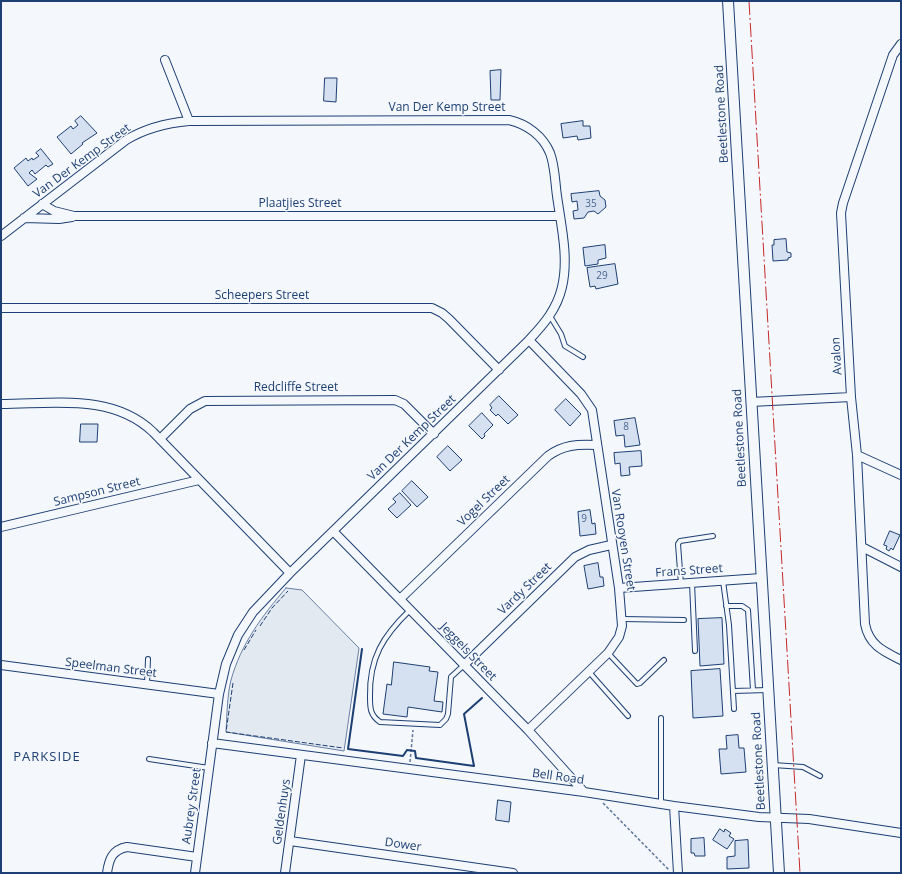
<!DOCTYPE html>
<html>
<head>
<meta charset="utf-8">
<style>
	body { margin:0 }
	#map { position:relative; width:902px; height:874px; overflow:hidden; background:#f4f7fb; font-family:"Open Sans",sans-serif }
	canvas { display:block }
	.frame { position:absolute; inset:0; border:2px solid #1d3f73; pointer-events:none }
</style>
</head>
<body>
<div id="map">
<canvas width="902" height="874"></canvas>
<div class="frame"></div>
</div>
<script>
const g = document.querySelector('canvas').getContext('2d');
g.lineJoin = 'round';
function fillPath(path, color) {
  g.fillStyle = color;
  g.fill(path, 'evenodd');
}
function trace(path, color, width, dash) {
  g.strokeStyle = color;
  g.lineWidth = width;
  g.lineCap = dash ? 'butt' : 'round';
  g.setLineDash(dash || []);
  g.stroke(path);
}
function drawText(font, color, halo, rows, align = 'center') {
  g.font = font + ' "Open Sans",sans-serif';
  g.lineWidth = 3;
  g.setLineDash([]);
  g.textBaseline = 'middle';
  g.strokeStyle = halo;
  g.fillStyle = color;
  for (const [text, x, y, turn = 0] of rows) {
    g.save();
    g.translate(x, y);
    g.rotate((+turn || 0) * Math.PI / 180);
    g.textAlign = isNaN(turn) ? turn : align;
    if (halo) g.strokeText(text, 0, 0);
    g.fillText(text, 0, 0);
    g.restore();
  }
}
const green = new Path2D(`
	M286,588L302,590L359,648L344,751L226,732C227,716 227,696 231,680C241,644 262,616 286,588Z`);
fillPath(green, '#e3e9f0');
trace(green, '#687fa3', 1);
const building = new Path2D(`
	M501,70L500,100H491L490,71Z
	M325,78H337L336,102L324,101Z
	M81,116L97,133L82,143L83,144L71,154L57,137L71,126L73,129L78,125L75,121Z
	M583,121V126H590L591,138L578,140L577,136L563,138L561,124Z
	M41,149L53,164L48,167L46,165L35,174L32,170L29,173L37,179L28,186L14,168L26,158L28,161L32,158L33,160L39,156L36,153Z
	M599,191L600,196L605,200L606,207L598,214L594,211L588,212L584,218L574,219L573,211L578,210L577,201L572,202L571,194Z
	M786,239L787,252L791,253V257L788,258V260L773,261L772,245H774V240Z
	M605,245L606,258L598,260V264L585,266L583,248Z
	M615,264L618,284L596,289L595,286L590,287L587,268Z
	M499,396L518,415L508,424L498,414L496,416L490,410L492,408L490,405Z
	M566,399L581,414L570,426L555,410Z
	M482,413L493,425L484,434L485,436L482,439L469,426Z
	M635,418L640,445L625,447L624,435L616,436L614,421Z
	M81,424H98L97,442H80Z
	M448,446L462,460L450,471L437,457Z
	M641,451L642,466L629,467L630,475L621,476L620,463L615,464L614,453Z
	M412,481L428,497L417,507L402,491Z
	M400,493L411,505L397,518L388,509L396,502L393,499Z
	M590,510L592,524L595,523L596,534L580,536L578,512Z
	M890,531L900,535L893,550L891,548L889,551L886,549L887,546L884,545Z
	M598,563L600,577H603L604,586L588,589L584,566Z
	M722,618L724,664L700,666L698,619Z
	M394,662L430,667L429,671L438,672L434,701L443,702L442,712L408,707L407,717L383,714L387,684L391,685Z
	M720,669L723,716L693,718L691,671Z
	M738,735L739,748H744L746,772L721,774L719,749H727L726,736Z
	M498,800L511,802L509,822L496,820Z
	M720,829L724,832L725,829L731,833L729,836L734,839L727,849L713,840Z
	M704,838L705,856H695L694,853H691V839Z
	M748,840L749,868L727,869V857L735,856V841Z`);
fillPath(building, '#d5e0f0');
trace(building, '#1d3f73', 1);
const service = new Path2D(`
	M550,316L561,334L565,346L583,357
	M723,581L729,625L734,709
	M692,583L695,651
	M681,584L678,544L680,541L713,536
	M726,606H742L748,610L753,690
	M410,610C383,636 369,658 370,697C370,708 370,715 380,722L440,725L446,719L448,714L451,677L464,665
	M622,619L684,620
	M608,653L637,684L640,683L664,660
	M589,672L628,716
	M147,684L148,659
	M733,691L768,690
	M149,759L209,768
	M773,765L803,767L820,776
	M661,804V718`);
const minor = new Path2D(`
	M901,44L893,55L843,203L841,213L851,397L857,455L865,624C869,645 883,651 901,660
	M165,60L189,121
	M42,204L54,211L74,216H560
	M24,218L59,219L72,217
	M1,236L126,140C146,128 166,123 189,121L509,120C527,124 543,136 550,153C555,166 555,182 557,196C561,225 569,258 562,287C557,309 544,324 529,340L290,573L253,612L238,635L226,664L219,694L195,873
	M1,308H432L442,313L449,319L499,370
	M751,402L851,397
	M1,404C53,404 112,393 153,432L290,573
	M160,439L190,409L205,401L395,400L404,404L434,434
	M857,455L901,475
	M1,527L199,480
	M333,531L528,730L584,792
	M862,547L901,567
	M619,588L761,578
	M400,599L548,456C563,445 577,444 596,445
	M1,665L219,694
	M464,665L575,557L589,550L611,545
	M528,730L608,653L619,637L622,626L619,588L592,410L581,394L529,340
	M212,743L584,792L674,806L759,817L809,819L901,833
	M674,806L678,873
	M290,841L513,873
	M107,873C109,859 112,850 127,847L197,857
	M285,873L301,755`);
const tertiary = new Path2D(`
	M728,1L779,873`);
trace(service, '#1d3f73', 6);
trace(minor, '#1d3f73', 10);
trace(tertiary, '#1d3f73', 12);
trace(new Path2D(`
	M410,762L413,730
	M603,803L669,870`), '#5e769c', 1.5, [3, 2]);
trace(service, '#f4f7fb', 4);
trace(minor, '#f4f7fb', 8);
trace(tertiary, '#f4f7fb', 10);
trace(new Path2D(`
	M260,626L272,608L288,591
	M244,650L256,630
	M233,683L226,732L343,748`), '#1d3f73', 1, [5, 2]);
trace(new Path2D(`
	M362,649L348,749L403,756L407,750L415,751L416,758L474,766L464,714L482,698`), '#1d3f73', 2);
trace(new Path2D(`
	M749,1L800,873`), '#c62828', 1, [14, 3, 2, 3]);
drawText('10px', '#4b6792', null, [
	["35",591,204],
	["29",602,276],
	["8",626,427],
	["9",584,519]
]);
drawText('12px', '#1d3f73', '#f4f7fb', [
	["Van Der Kemp Street",447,108],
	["Beetlestone Road",722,114,-93],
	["Van Der Kemp Street",82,161,-36],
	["Plaatjies Street",300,204],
	["Scheepers Street",262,296],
	["Avalon",837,356,-93],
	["Redcliffe Street",296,388],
	["Van Der Kemp Street",412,438,-44],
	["Beetlestone Road",740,438,-93],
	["Sampson Street",97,492,-14],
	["Vogel Street",484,501,-44],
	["Van Rooyen Street",623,540,81],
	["Frans Street",689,571,-4],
	["Vardy Street",525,589,-44],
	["Jeggels Street",468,652,46],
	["Speelman Street",111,668,7],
	["Beetlestone Road",759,761,-93],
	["Bell Road",558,777,8],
	["Aubrey Street",192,806,-82],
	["Geldenhuys",282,812,-82],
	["Dower",403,845,8]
]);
g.letterSpacing = '1px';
drawText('13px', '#1d3f73', '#f4f7fb', [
	["PARKSIDE",47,757]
]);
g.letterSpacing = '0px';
</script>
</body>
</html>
